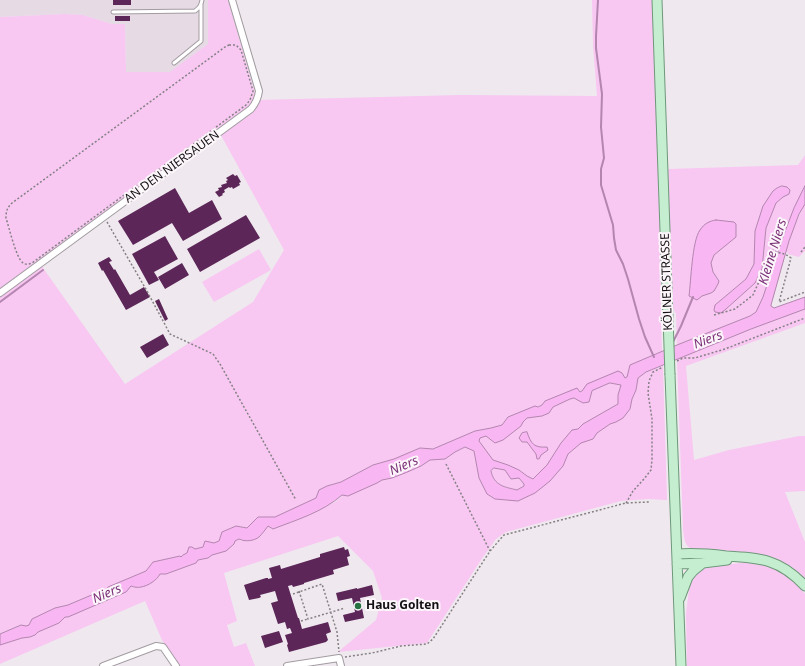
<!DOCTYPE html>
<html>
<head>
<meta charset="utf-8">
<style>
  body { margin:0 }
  canvas { display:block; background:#efe8ee }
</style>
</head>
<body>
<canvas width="805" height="666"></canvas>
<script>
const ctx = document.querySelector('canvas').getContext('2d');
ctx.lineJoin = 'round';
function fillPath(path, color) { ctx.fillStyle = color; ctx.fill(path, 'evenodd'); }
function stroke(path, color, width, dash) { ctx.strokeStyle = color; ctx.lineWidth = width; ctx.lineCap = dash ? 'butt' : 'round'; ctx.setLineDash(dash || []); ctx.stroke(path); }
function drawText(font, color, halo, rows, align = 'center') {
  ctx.font = font + ' "Noto Sans",sans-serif'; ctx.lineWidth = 4; ctx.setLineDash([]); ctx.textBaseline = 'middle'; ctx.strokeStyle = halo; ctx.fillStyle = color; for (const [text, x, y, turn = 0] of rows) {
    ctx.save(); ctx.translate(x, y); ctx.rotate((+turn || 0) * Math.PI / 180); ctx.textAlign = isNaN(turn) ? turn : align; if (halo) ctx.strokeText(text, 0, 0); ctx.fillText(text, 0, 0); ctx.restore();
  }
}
fillPath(new Path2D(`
  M0 0H208V44L171 72H126L125 24H112L83 15 65 14 0 17Z`), '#e6dae5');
fillPath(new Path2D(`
  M208 0H228L257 100 461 95 597 96 593 46 592 0H653L660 183 661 320 662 351 642 360 627 377 624 378 622 373 582 391 559 396 545 401 542 405 508 417 502 425 491 428 475 431 433 449 420 448 394 459 373 465 341 482 327 486 317 498 275 517H258L247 528 236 526 222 532 219 541 214 543 211 542 201 548 195 549 187 553 181 557 180 556 153 562 146 571 108 587 105 591H101L68 605 55 608 32 619 29 625 26 626 20 625 0 634V17L65 14 83 15 112 24H125L126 72H170L208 44ZM217 128 284 250 253 302 125 384 41 265Z
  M805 155V186L794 208 784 234 763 297 756 312 750 316 677 345 676 314 672 306 667 169 798 165ZM782 186 783 197 776 203 766 228 762 269 755 283 726 309 715 305 746 279 754 264 755 231 773 191 777 188ZM716 220 736 237 714 255 711 263 713 272 719 280 711 293 702 296 697 299 693 297Z
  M805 204V251L799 257 787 254 788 252H786C790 235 797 219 805 204Z
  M259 249 271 270 214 302 202 282Z
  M805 309V323L686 366 694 460 729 450 799 436H805V491L785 492 805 542V579C780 552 752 552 717 552 709 552 698 553 690 548 684 545 684 535 683 529L677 359 751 329Z
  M663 366 667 500 648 499 621 501 506 532 496 539 483 557 427 643 338 652 376 620 382 598 373 571 338 536 224 573 237 621 227 625 234 647 246 643 255 666H177L162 640 145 601 0 664V645L22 638 30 637 35 635 38 632 59 623 65 617 131 586 140 588 159 573 167 574 196 563 198 560H201L212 555 215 554 234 544 235 541 239 539 241 541 268 526 273 529 307 516 335 502 343 495 377 483 382 480 392 478 405 473 421 466 430 460 445 459 455 452 466 447 474 451 479 478 518 501 563 466 568 454 581 443 593 439 597 433 610 424 616 422 630 409 632 399 636 390 638 378 646 372Z
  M610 383 621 385 618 395V404L583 424 578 429 561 443 547 465 533 479 527 476 519 470 508 465 493 461 479 441 480 438 486 436 495 443 521 426 523 422 527 418 542 416 553 407 570 399 574 398 583 403 592 391Z
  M494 468 505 470 511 478H519L524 484V486L517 490C505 487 494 486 491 471Z
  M741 563H750L764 565 779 571 789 578 797 584 805 594V666H687L686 614 689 589 691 581 696 574 700 570 706 567Z`), '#f8c8f3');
const water = new Path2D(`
  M782 186 787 187 790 190 789 194 783 197 776 203 766 228 762 269 755 283 726 309 721 313 715 312 714 310 715 305 746 279 754 264 755 231 763 206 773 191 777 188Z
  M805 186V204L799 214 789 241 771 305V306L774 308 805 297V309L751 329 646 372 638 378 636 390 632 399 630 409 623 418 616 422 610 424 597 433 593 439 581 443 568 454 563 466 550 481 535 493 518 501 495 499 487 494 479 478 474 451 465 447 455 452 445 459 430 460 421 466 405 473 392 478 382 480 377 483 348 496 342 495C323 512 296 520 273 529L268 526C265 530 262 534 259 537 254 541 245 542 239 539L235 541 234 544 226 551 212 555 208 558 198 560 196 563 166 574H160C157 580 148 586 141 587 138 588 134 587 131 586L126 592 68 617H65L59 623 38 632 35 635 30 637 22 638 0 645V634L21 625 26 626 29 625 32 619 55 608 68 605 101 591H105L108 587 146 571 153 562 180 556 181 557 183 555 187 553 189 547H192L195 549 203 547 205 541 214 543 219 541 222 532 236 526 247 528 258 517H275L316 498 319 490 327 486 341 482 373 465 394 459 420 448 433 449 475 431 491 428 502 425 508 417 535 406 538 407 542 405 545 401 577 388 580 392 582 391 587 384 618 371 622 373 625 378 627 377 630 365 677 345 750 316 756 312 763 297 784 234 794 208ZM610 383 621 385 618 395V404L583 424 578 429 572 430 561 443 547 465 533 479 527 476 519 470 508 465 493 460 479 441 480 438 486 436 495 443 503 440 521 426 523 422 527 418 542 416 549 413 553 407 570 399 574 398 583 403 589 402 592 391ZM494 468 505 470 511 479 519 478 524 484V486L517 490C505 487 494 486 491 471Z
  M716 220 734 222 736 224V237L714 255 711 263 713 272 719 281 718 284 714 291 711 293 702 296 697 300 689 296C691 281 692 241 700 230 704 224 709 221 716 220Z
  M527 432C531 444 534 448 547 447L548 450 541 455 539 459H537L536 454 527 442H522L519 438 522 433Z`);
fillPath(water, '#f8b7f2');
stroke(water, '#b385af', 1);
stroke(new Path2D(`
  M598 0 596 36V48L602 94 601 127 604 158 601 169V185L613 225 614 238 616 250 623 264 628 279 639 319 645 337 654 357
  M0 302 43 270
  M672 344 681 326 693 297`), '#b385af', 2);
fillPath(new Path2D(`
  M113 0H131V5H113Z
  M115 16H130V21H115Z
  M233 174 235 176 237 175 241 182 239 183 240 185 233 189 232 187 230 188 229 187 224 190 225 192 222 194 223 195 219 197 215 192 219 190 218 188 222 187 221 185 227 183 226 181 228 180 226 178Z
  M175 188 189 213 212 200 222 219 183 241 172 223 133 245 118 221Z
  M246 215 260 238 200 272 187 249Z
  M165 236 178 259 154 272 159 280 149 285 132 254Z
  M109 257 112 261 109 262 114 270 115 269 130 295 144 287 150 297 126 310 103 270 102 271 98 263Z
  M182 263 189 275 165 289 158 277Z
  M159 299 168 319 165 321 155 301Z
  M163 334 169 345 147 358 140 347Z
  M344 547 345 550 348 549 350 556 347 557 349 565 333 570 334 574 304 583V584L293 587 292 585 288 586 298 618H299L302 629 328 622 331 632 326 634 328 640 326 642 289 652 287 645 288 644 285 635 292 633 290 628 287 629 285 622 278 624 271 603 278 601 275 591 260 595 261 597 259 598 249 600 244 585 266 578H268V579L272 578 269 568 280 565 281 569 320 557V554Z
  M372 585 374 595 360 598 364 618 345 622 343 615 355 612 352 598 338 601 336 593 357 588V589Z
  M279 631 283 642 265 648 261 636Z`), '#5c2659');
const lane = new Path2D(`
  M113 12 195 11C199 8 201 6 202 0
  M174 63 201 41V5`);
const street = new Path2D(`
  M0 293 251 109C256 103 258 99 259 91L232 0
  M103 666 156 646 163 647 176 666
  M287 666 339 658 341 666`);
const primary = new Path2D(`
  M657 0 668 317
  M670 375 681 666
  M677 554C693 553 710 554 726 556 761 558 780 559 805 586
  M677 564 703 563 727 560
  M680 598 688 577 693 571 703 563`);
stroke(lane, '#a29ca1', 5);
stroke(street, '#a29ca1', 8);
stroke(primary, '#6e9879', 11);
stroke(new Path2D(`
  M229 45H236L241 50 253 91 250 100 246 105 32 263C29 264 26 265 23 263 16 258 9 227 6 218 6 211 7 208 12 203L225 47Z
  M107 222 147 291 170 334 213 354 220 364 296 500
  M801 252 805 247
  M714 315 735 309 753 295 773 250C779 254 784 252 791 258L779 302 805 292
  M677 361 683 358H695L725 349 805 318
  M446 464 490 551
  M626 503 633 491 644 479 651 470 652 459V419L648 393 649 381 653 372 663 367
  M299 591 308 619 345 608
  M293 594 322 584 337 632 339 652
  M301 621 308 619
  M345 657 372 653 401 646 427 644 433 639 490 551 504 535 626 503 649 502`), '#858084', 1.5, [2, 2]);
stroke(lane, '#fff', 3);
stroke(street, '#fff', 6);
stroke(primary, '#c5eed0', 9);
const primaryBridge = new Path2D(`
  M668 317 670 375`);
stroke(primaryBridge, '#6e9879', 11, []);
stroke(primaryBridge, '#c5eed0', 9);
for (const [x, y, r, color] of [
  [358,606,4,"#257140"]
]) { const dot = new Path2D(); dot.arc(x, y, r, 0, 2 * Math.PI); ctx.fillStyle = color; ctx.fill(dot); stroke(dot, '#fcf6fb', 1.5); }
drawText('12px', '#121012', '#fcf6fb', [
  ["AN DEN NIERSAUEN",172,167,-36],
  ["KÖLNER STRASSE",667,282,-92]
]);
drawText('bold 12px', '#121012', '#fcf6fb', [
  ["Haus Golten",366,606]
], 'left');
drawText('italic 13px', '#7c3278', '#fcf6fb', [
  ["Kleine Niers",773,252,-73],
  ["Niers",708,340,-21],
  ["Niers",404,466,-23],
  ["Niers",107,594,-23]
]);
</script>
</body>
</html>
